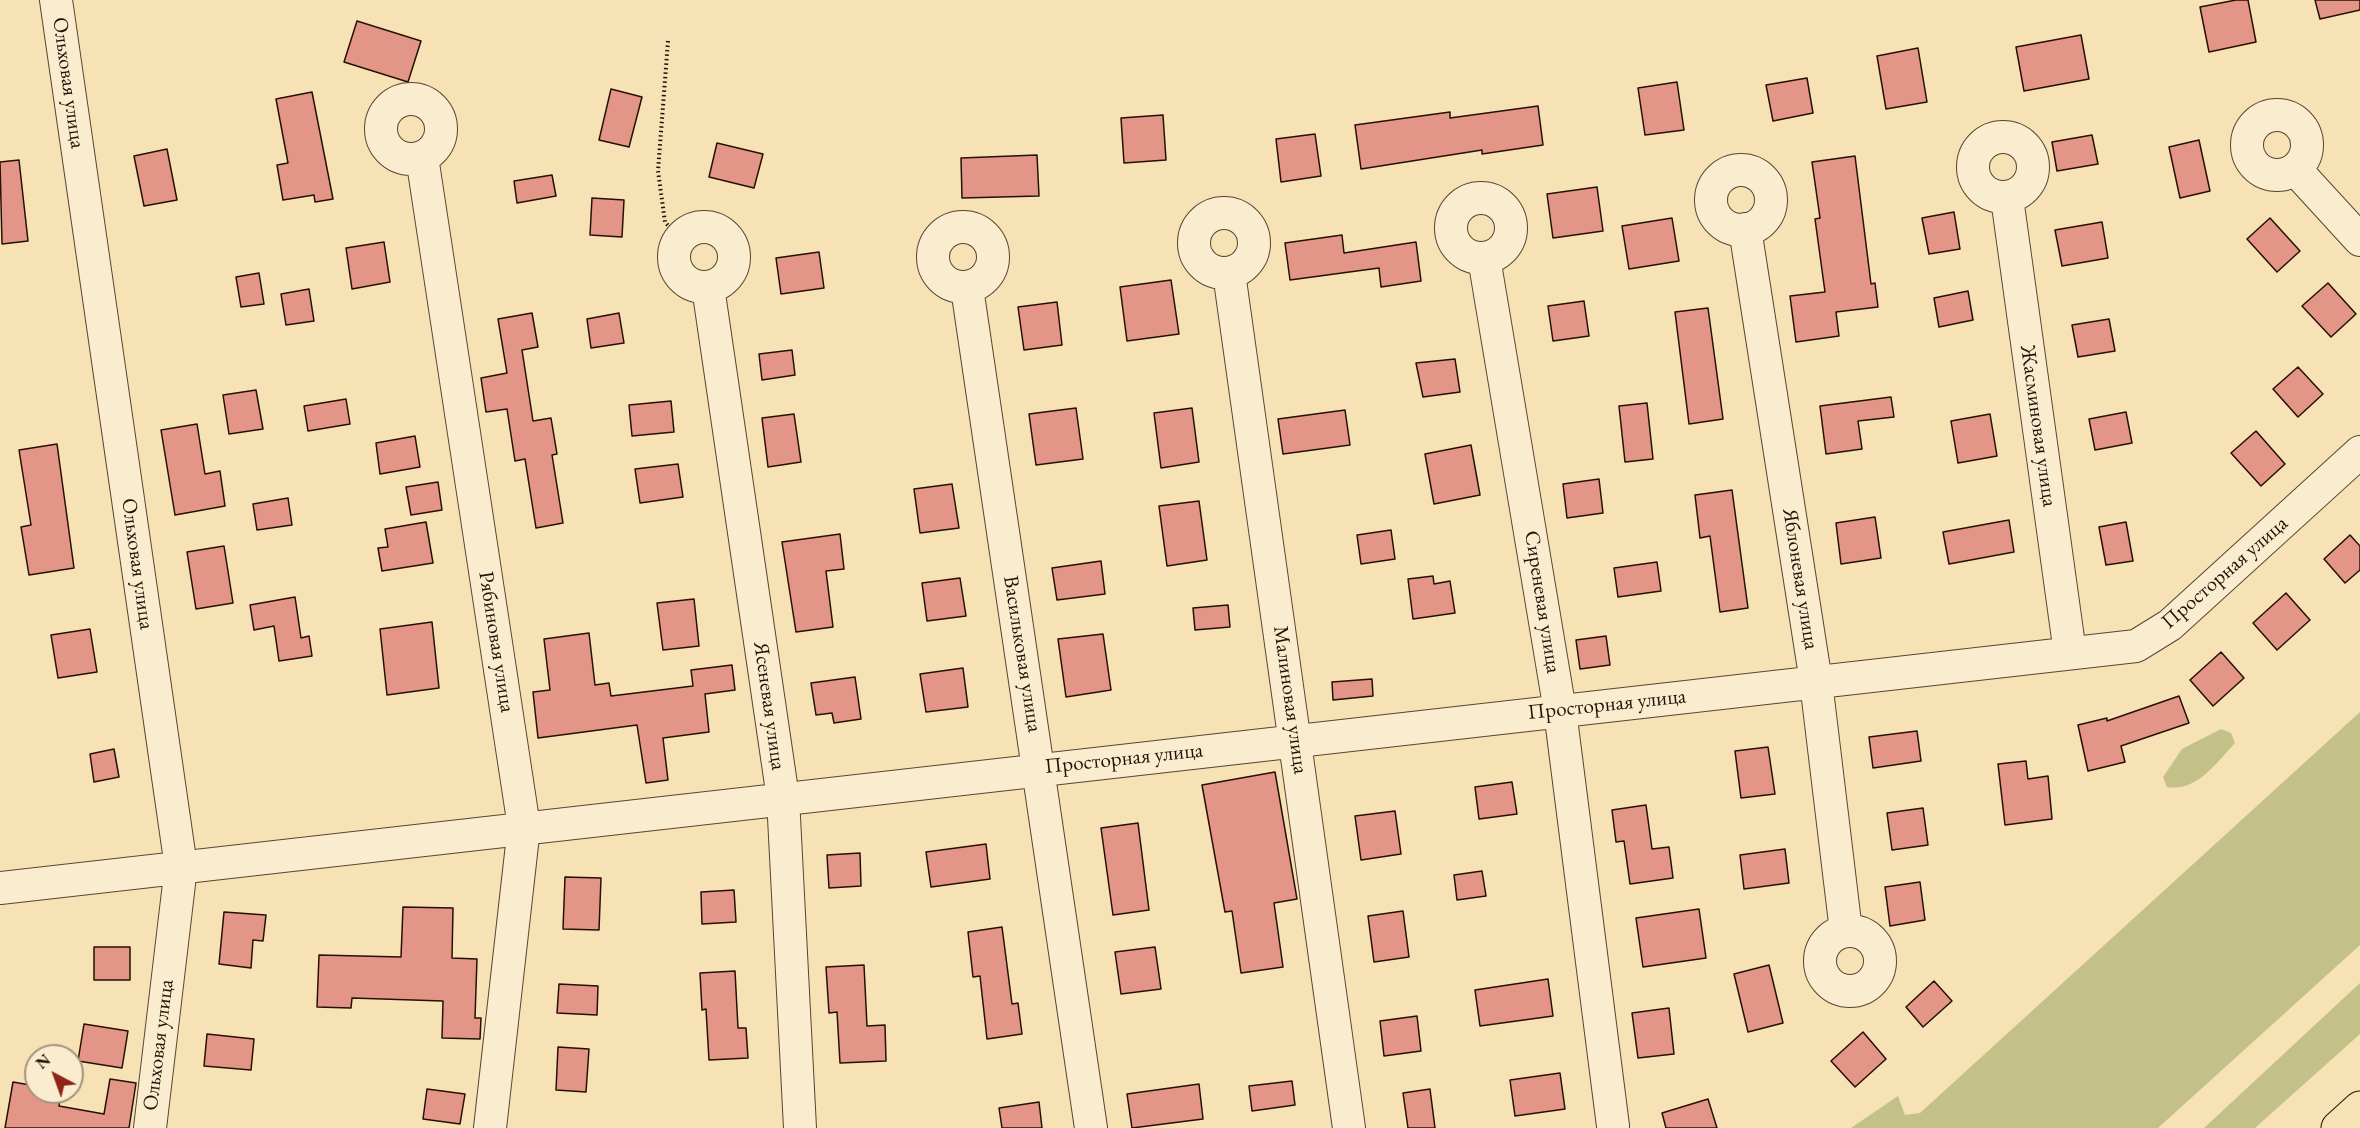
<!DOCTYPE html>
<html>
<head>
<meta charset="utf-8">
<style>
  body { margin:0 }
  #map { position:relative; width:2360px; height:1128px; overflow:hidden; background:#f6e2b5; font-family:"EB Garamond",serif }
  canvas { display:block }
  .north { position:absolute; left:24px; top:1044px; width:60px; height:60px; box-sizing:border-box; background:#f9eccf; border:2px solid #a5947e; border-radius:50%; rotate:319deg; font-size:16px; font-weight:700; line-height:24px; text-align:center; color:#261005 }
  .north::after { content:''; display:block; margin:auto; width:21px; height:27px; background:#8f2418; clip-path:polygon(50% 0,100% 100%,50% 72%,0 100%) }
</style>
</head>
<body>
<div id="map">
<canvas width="2360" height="1128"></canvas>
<div class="north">N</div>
</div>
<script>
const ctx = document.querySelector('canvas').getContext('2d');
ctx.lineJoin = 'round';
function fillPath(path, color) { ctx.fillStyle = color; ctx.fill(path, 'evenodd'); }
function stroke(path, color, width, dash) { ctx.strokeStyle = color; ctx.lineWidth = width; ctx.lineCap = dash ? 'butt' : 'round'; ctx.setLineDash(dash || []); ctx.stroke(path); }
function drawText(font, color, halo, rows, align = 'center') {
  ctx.font = font + ' "EB Garamond",serif'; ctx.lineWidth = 4.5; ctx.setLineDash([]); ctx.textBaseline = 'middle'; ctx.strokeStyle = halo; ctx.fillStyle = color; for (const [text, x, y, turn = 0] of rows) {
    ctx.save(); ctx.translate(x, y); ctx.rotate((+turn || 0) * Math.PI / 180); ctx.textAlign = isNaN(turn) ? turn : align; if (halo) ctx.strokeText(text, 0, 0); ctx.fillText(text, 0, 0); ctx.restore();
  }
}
fillPath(new Path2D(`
  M2360 712V945L2158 1128H1851L1898 1096 1905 1115 1920 1113Z
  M2221 729 2231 733 2235 743C2216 763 2197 792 2167 787L2163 777 2182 749Z
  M2360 983V1034L2255 1128H2204Z`), '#c3c188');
const building = new Path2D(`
  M2236 0H2248L2256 42 2209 52 2200 7Z
  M2315 0H2360V10L2320 19Z
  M357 21 421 41 408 82 344 62Z
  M2081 35 2089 79 2024 91 2016 47Z
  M1918 48 1927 102 1886 109 1877 56Z
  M1807 78 1813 113 1773 121 1766 85Z
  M1677 82 1684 130 1645 135 1638 88Z
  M611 89 642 97 629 147 599 140Z
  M312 92 333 199 315 202 314 195 283 200 277 165 288 163 276 99Z
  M1538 106 1543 145 1482 154V150L1361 169 1355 125 1450 112V118Z
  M1163 115 1166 160 1124 163 1121 118Z
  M1315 134 1321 176 1281 182 1276 139Z
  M2092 135 2098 164 2057 171 2052 142Z
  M2199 140 2210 191 2180 198 2169 147Z
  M717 143 763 154 754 188 709 177Z
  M167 149 177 200 144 206 134 156Z
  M1037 155 1039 196 962 198 961 158Z
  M1855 156 1871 284 1875 283 1878 307 1836 312 1839 336 1796 342 1790 296 1825 292 1815 219 1820 218 1812 162Z
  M19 160 28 241 2 244 0 162Z
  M552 175 556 196 517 203 514 181Z
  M1597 187 1603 231 1553 238 1547 194Z
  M592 198 624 200 622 237 590 235Z
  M1954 212 1960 249 1929 254 1922 218Z
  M1672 218 1679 261 1629 269 1622 226Z
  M2270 218 2300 251 2277 272 2247 239Z
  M2102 222 2108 258 2062 266 2055 230Z
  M1342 235 1344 253 1416 242 1421 281 1381 287 1379 268 1290 280 1285 243Z
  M384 242 390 282 352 289 346 248Z
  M819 252 824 288 781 294 776 258Z
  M259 273 264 304 241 307 236 277Z
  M1171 280 1179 334 1127 341 1120 287Z
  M2328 283 2356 314 2331 337 2302 306Z
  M309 289 314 321 286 325 281 294Z
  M1968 291 1973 320 1939 327 1934 298Z
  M1584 301 1589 336 1553 341 1548 306Z
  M1057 302 1062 345 1024 350 1018 307Z
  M1708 308 1723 419 1689 424 1675 312Z
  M532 313 538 347 522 350 533 421 551 418 557 454 552 455 563 523 536 528 525 459 515 461 507 409 486 412 481 378 507 373 498 319Z
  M619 313 624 343 591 348 587 319Z
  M2109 319 2115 351 2078 357 2072 325Z
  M792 350 795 375 762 380 759 354Z
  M1455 359 1460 392 1423 397 1416 363Z
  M2298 367 2323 394 2298 417 2273 389Z
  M256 390 263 429 229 434 223 395Z
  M1891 397 1894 417 1858 421 1862 449 1826 454 1820 406Z
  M346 399 350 424 308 431 304 406Z
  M671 401 674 432 632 436 629 405Z
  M1647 403 1653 459 1625 462 1619 406Z
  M1076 408 1083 459 1036 465 1029 414Z
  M1192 408 1199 462 1161 468 1154 413Z
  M1345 410 1350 445 1283 454 1278 419Z
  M2126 412 2132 443 2095 450 2089 419Z
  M794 414 801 462 768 467 762 418Z
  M1990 414 1997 456 1958 463 1951 421Z
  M197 424 205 474 220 471 225 506 175 515 161 430Z
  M2256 431 2285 464 2261 486 2231 453Z
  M415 436 420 467 380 474 376 443Z
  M57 444 74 568 29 575 21 527 31 525 19 450Z
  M1471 445 1480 495 1434 504 1425 454Z
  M678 464 683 497 640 503 635 469Z
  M1599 479 1603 513 1567 518 1563 484Z
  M438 482 442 510 411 515 406 487Z
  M952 484 959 528 920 533 914 489Z
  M1732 490 1748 608 1720 612 1710 536 1700 538 1695 495Z
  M288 498 292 525 257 530 253 504Z
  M1199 501 1207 560 1167 566 1159 506Z
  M1875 517 1881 558 1841 564 1836 523Z
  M2009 520 2014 552 1949 564 1943 532Z
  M426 522 433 563 382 571 378 548 388 547 385 529Z
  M2126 522 2133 561 2106 565 2099 527Z
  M1391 530 1395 559 1361 564 1357 535Z
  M840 534 844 569 826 571 833 627 796 632 782 542Z
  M2350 535 2360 546V570L2345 583 2324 559Z
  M224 546 233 603 196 609 187 552Z
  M1101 561 1105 594 1057 600 1052 568Z
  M1657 562 1661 591 1618 597 1614 568Z
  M1433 576 1434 584 1450 581 1455 613 1413 619 1408 579Z
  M960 578 966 616 927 621 922 583Z
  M2286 593 2310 620 2277 650 2253 623Z
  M295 597 301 638 309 636 312 656 279 661 274 626 254 630 250 605Z
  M694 599 699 646 663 650 657 603Z
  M1228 605 1230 627 1195 630 1193 608Z
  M432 622 439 688 387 695 380 629Z
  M90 629 97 672 58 678 51 635Z
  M589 633 595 685 609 683 611 696 693 686 691 670 732 665 735 690 705 694 709 732 663 738 668 780 646 783 637 725 538 738 533 692 550 690 544 639Z
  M1103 634 1111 690 1066 697 1058 639Z
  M1606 636 1610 665 1580 669 1576 640Z
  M2221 652 2244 678 2213 706 2190 680Z
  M963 668 968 707 926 712 920 674Z
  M855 677 861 719 834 723 832 713 816 715 811 683Z
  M1372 679 1373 696 1333 700 1332 682Z
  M2179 696 2189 723 2121 746 2125 762 2088 771 2078 725 2107 718V721Z
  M1917 731 1921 761 1873 768 1869 737Z
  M1768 747 1775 794 1741 798 1735 751Z
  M114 749 119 777 94 782 90 754Z
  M2026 761 2028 779 2048 776 2052 819 2005 825 1998 764Z
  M1275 772 1297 899 1274 903 1283 967 1241 973 1232 911 1225 912 1202 785Z
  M1512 782 1517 814 1479 819 1475 787Z
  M1646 805 1652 849 1669 847 1673 878 1630 884 1624 841 1616 842 1612 810Z
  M1923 808 1928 845 1892 850 1887 813Z
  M1395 811 1401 854 1361 860 1355 816Z
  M1138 823 1149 910 1113 915 1101 828Z
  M986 844 990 879 931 887 926 852Z
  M1785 849 1789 883 1744 889 1740 855Z
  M860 853 861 886 829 888 827 855Z
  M1482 871 1486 896 1457 900 1454 875Z
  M565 877 601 878 599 930 563 929Z
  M1920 882 1925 920 1890 926 1885 887Z
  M734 890 736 922 702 924 701 892Z
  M403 907 453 908 452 958 477 959 475 1018H481L480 1039 442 1038 443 1001 352 998 351 1008 317 1007 319 955 401 957Z
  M1699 909 1706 958 1643 967 1636 918Z
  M1403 911 1409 957 1374 962 1368 916Z
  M224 912 266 915 263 941 253 940 251 968 219 964Z
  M1002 927 1012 1004 1018 1003 1022 1034 987 1039 980 976 973 977 968 932Z
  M94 947H130V980H94Z
  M1155 947 1161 989 1121 994 1115 952Z
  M864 965 867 1026 885 1025 886 1061 840 1063 837 1012 829 1013 826 967Z
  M1769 965 1783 1023 1748 1032 1734 974Z
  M735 971 738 1028H746L748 1058 709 1060 706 1009 702 1010 700 973Z
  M1548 979 1553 1016 1480 1026 1475 990Z
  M1934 981 1952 1001 1923 1027 1906 1007Z
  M559 984 598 986 597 1015 557 1013Z
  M1669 1008 1674 1054 1638 1058 1632 1013Z
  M1417 1016 1421 1051 1384 1056 1380 1021Z
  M84 1024 128 1031 122 1068 78 1061Z
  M1863 1032 1886 1059 1855 1087 1831 1061Z
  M207 1034 254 1039 251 1070 204 1066Z
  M558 1047 589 1049 586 1092 556 1090Z
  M1560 1073 1565 1109 1515 1116 1510 1080Z
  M110 1079 136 1083 129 1128H5L13 1082 36 1086V1092H61L59 1106 104 1114Z
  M1292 1081 1295 1105 1252 1111 1249 1086Z
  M1199 1084 1203 1119 1132 1128 1127 1094Z
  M427 1089 465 1094 460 1124 423 1119Z
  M1430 1089 1435 1128H1408L1403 1093Z
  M1708 1099 1717 1128H1666L1662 1113Z
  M1039 1102 1042 1128H1002L999 1108Z`);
fillPath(building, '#e39687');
stroke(building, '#261005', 1.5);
const minor = new Path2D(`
  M56 0 181 867 150 1128
  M381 129a30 30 0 1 1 60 0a30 30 0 1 1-60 0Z
  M2247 145a30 30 0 1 1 60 0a30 30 0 1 1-60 0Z
  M1973 167a30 30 0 1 1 60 0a30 30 0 1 1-60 0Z
  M422 157 524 827 490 1128
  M2295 169 2360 240
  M1711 200a30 30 0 1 1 60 0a30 30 0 1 1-60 0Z
  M2007 198 2070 653
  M1451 228a30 30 0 1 1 60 0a30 30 0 1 1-60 0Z
  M1194 243a30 30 0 1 1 60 0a30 30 0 1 1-60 0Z
  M674 257a30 30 0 1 1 60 0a30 30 0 1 1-60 0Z
  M933 257a30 30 0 1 1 60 0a30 30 0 1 1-60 0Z
  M1745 229 1816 682 1846 931
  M1484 258 1560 711 1613 1126
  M1229 273 1349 1128
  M708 287 783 798 800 1128
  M967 288 1091 1128
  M0 888 2136 646 2170 625 2360 452
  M1820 961a30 30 0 1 1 60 0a30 30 0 1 1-60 0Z`);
const major = new Path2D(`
  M2338 1128 2360 1108`);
stroke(minor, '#5a4431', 34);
stroke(major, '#261005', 35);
stroke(new Path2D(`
  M668 41 658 171 665 222 680 239`), '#261005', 4, [1.5, 3]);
stroke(minor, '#f9eccf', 32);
stroke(major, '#f6e2b5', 33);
drawText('21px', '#261005', '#f9eccf', [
  ["Ольховая улица",68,83,82],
  ["Жасминовая улица",2038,426,82],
  ["Ольховая улица",137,564,82],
  ["Просторная улица",2225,573,-41],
  ["Яблоневая улица",1800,579,81],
  ["Сиреневая улица",1542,602,81],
  ["Рябиновая улица",496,642,81],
  ["Васильковая улица",1022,654,81],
  ["Малиновая улица",1290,700,82],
  ["Просторная улица",1607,705,-6],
  ["Ясеневая улица",769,706,82],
  ["Просторная улица",1124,759,-6],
  ["Ольховая улица",159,1045,-83]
]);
</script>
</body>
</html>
